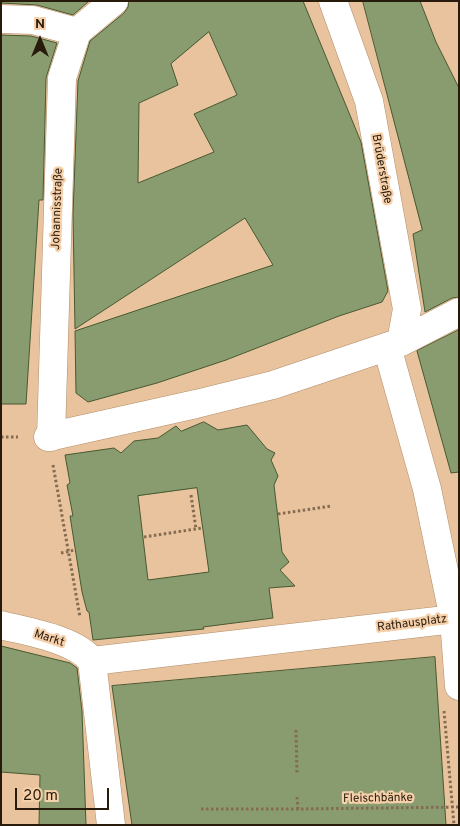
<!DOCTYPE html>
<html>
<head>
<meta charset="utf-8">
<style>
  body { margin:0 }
  #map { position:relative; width:460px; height:826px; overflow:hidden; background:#e8c39d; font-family:Overpass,sans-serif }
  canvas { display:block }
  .frame { position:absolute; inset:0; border:2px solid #291b0c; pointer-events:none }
  .north { position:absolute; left:15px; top:15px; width:50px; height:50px; -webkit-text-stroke:4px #f6d0aa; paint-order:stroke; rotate:0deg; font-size:14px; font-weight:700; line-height:20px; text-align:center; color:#291b0c }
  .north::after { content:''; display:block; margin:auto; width:18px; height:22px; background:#291b0c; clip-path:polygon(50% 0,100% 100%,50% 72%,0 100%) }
  .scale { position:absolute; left:15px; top:788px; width:94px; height:22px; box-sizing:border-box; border:2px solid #291b0c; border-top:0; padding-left:6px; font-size:15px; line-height:18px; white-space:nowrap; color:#291b0c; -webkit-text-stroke:4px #f6d0aa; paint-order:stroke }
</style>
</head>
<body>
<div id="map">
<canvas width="460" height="826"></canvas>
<div class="frame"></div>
<div class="north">N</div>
<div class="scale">20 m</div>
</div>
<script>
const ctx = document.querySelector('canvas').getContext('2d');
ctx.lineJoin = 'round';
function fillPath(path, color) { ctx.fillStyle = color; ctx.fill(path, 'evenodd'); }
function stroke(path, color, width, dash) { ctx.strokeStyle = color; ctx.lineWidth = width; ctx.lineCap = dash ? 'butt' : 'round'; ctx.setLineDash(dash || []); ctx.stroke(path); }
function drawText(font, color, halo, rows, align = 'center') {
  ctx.font = font + ' Overpass,sans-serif'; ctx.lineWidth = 4.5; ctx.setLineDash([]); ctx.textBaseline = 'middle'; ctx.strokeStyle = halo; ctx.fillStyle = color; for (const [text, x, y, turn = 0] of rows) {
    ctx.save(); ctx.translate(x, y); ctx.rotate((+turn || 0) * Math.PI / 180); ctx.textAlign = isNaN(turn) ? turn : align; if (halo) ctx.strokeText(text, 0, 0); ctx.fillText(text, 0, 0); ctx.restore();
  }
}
const building = new Path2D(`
  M1 1H89L73 15 37 5 1 3Z
  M129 1H303L361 142 388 291 382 302 339 316 226 360 157 383 88 402 76 393 75 331 273 265 245 218 75 329 73 214 78 81 90 41 124 13 128 7ZM209 32 237 95 194 114 214 152 138 183 139 103 178 85 171 64Z
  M363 1H420L436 42 459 88V297L452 298 425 312 413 234 422 230Z
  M1 35 31 36 57 43 46 78 43 200H39L26 404H1Z
  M459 330V472L451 473 417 351Z
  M204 422 218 430 247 425 267 449 275 453 271 460 278 476 274 485 282 552 289 562 280 570 295 586 269 588 273 618 203 627 204 629 93 640 89 612 87 611 82 592 70 516H73L67 485 70 483 65 455 114 448 121 453 134 441 158 438 176 426 181 431ZM197 488 209 572 148 580 138 496Z
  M1 646 70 663 77 668 82 711 86 825H39L40 775 1 772Z
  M435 657 446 825H132L112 686Z`);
fillPath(building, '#889c70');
stroke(building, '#485930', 1);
const street = new Path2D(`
  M333 1 369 101 407 309 401 342
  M1 19 33 20 77 32
  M387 347 427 489 454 619 459 686
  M48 437 196 404 273 385 401 342 459 312
  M51 437 62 78 77 32 114 1
  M1 625C28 632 75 639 92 661
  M92 661 454 619
  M92 661 111 825`);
stroke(street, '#b18e6a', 29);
stroke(new Path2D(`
  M1 437H18
  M53 465 80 617
  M191 495 196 529
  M278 514 331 506
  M144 537 202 528
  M61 553 75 550
  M444 711 454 825
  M296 730 297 774
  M297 797 298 809
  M201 809H298L459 807`), '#846b51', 3, [2.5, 2.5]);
stroke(street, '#fff', 28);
drawText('12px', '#291b0c', '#f6d0aa', [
  ["Brüderstraße",381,169,80],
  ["Johannisstraße",58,209,-88],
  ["Rathausplatz",412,624,-7],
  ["Markt",49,639,18],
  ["Fleischbänke",378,799,-1]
]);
</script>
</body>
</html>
